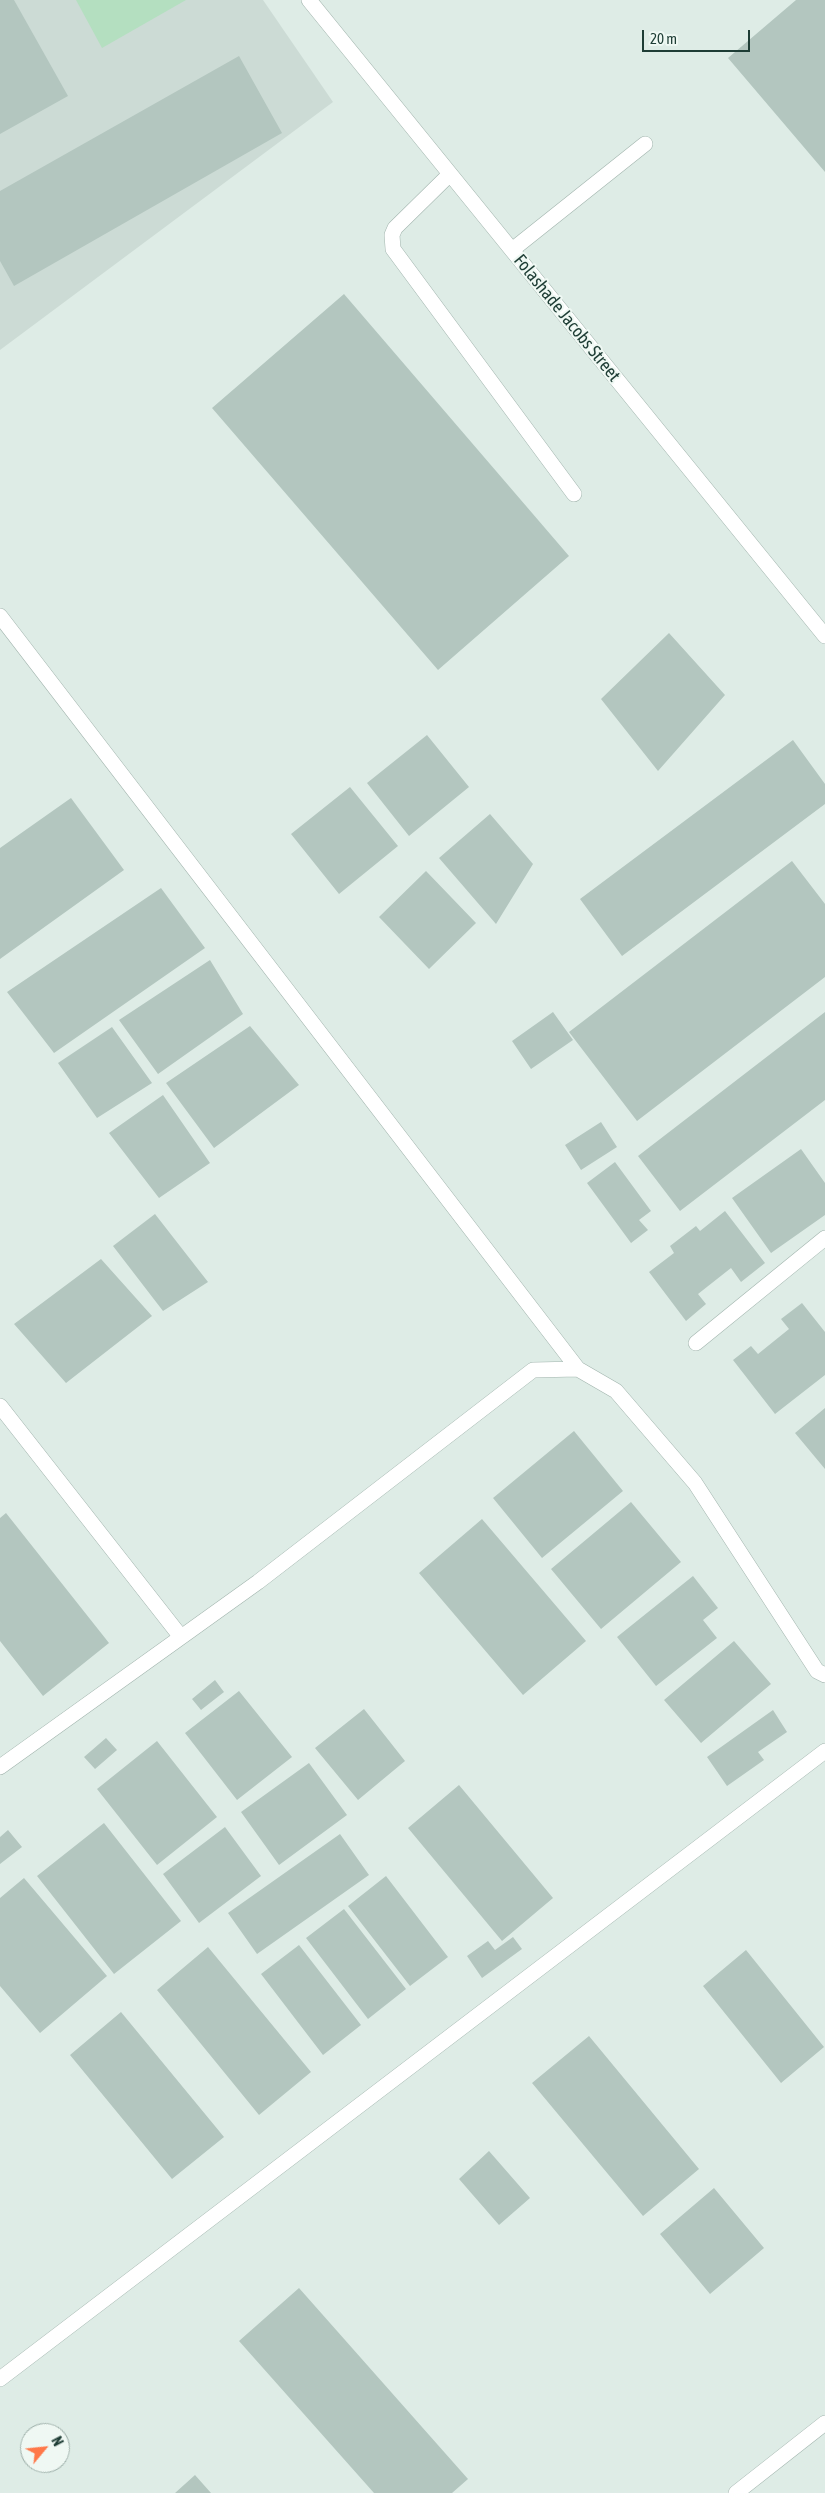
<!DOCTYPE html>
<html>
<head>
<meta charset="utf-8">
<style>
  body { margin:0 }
  #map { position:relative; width:825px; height:2493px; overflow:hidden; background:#deece6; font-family:"Asap Condensed",sans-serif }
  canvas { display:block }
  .north { position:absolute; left:20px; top:2423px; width:50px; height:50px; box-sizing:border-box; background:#eff8f3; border:1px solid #9bada7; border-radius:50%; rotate:62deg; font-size:14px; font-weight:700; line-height:20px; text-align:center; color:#1e3d35 }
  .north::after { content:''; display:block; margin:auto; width:18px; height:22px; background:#ff7849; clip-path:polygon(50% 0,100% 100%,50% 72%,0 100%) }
  .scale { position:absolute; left:642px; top:30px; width:108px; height:22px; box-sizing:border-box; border:2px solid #1e3d35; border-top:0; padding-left:6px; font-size:15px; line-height:18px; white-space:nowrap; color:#1e3d35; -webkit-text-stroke:4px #eff8f3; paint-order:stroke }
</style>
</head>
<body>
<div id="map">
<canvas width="825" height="2493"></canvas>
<div class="north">N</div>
<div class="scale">20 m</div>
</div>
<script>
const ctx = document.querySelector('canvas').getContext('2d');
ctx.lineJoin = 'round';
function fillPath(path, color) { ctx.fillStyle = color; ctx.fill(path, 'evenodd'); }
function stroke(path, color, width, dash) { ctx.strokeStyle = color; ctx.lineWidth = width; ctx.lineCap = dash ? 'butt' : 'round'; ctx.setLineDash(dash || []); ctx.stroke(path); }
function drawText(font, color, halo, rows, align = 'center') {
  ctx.font = font + ' "Asap Condensed",sans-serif'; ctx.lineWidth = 4; ctx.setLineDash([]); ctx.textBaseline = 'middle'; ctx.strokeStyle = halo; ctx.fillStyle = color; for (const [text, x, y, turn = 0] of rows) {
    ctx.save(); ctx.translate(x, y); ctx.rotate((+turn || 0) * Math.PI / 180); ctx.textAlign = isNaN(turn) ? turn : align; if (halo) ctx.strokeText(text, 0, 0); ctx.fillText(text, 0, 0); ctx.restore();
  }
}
fillPath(new Path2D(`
  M0 0H263L333 102 0 350Z`), '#ccdbd5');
fillPath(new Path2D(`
  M76 0H186L102 48Z`), '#b4dfc0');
fillPath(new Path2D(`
  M0 0H14L68 96 0 134Z
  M796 0H825V172L728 58Z
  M239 56 282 133 14 286 0 261V191Z
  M344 294 569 556 438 670 212 408Z
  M669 633 725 695 658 771 601 699Z
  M427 735 469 787 409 836 367 783Z
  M793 740 825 784V804L622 956 580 899Z
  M350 787 398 846 339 894 291 834Z
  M71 798 124 870 0 959V848Z
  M490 814 533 864 496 924 439 858Z
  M792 861 825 904V977L637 1121 569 1032Z
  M426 871 476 923 429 969 379 917Z
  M161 888 205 948 54 1053 7 992Z
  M210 960 243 1014 158 1074 119 1020Z
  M553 1012 573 1040 531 1069 512 1041Z
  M825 1012V1100L680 1211 638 1156Z
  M250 1026 299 1085 214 1148 166 1083Z
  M112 1027 152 1083 97 1118 58 1063Z
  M163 1095 210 1163 159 1198 109 1133Z
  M601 1122 617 1147 581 1170 565 1145Z
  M801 1149 825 1183V1215L771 1253 732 1198Z
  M615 1162 651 1211 639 1220 648 1230 631 1243 587 1183Z
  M725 1211 765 1263 741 1282 731 1268 698 1294 706 1304 686 1321 649 1272 674 1253 670 1246 696 1226 700 1231Z
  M155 1214 208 1282 163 1311 113 1246Z
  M101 1259 152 1316 66 1383 14 1324Z
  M802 1303 825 1332V1375L775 1414 733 1360 751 1346 758 1354 789 1329 781 1319Z
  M825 1408V1469L795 1433Z
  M574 1431 623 1491 542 1558 493 1498Z
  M631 1502 681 1562 601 1629 551 1569Z
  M6 1513 109 1643 43 1696 0 1641V1518Z
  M482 1519 586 1641 523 1695 419 1573Z
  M693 1576 718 1608 703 1620 717 1638 656 1686 617 1637Z
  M734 1641 771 1684 701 1743 664 1700Z
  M215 1680 224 1692 201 1710 192 1699Z
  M239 1691 292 1757 237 1800 185 1733Z
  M364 1709 405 1761 358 1800 315 1748Z
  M773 1710 787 1732 758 1752 764 1760 727 1786 707 1757Z
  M106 1738 117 1750 95 1769 84 1757Z
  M157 1741 217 1817 157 1865 97 1789Z
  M309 1763 347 1815 279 1865 241 1812Z
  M459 1785 553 1898 502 1941 408 1828Z
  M104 1823 181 1921 114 1974 37 1876Z
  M225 1827 261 1876 199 1923 163 1874Z
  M8 1830 22 1847 0 1864V1837Z
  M340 1834 369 1875 257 1954 228 1913Z
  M386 1876 448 1957 410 1986 348 1906Z
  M24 1878 107 1976 40 2033 0 1986V1898Z
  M344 1909 406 1989 368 2019 306 1938Z
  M513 1937 522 1949 482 1978 467 1956 488 1941 495 1950Z
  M299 1945 361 2025 323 2055 261 1974Z
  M208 1947 311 2072 259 2115 157 1990Z
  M746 1950 824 2047 781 2083 703 1986Z
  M121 2012 224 2137 172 2179 70 2055Z
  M589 2036 699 2169 643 2216 532 2083Z
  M489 2151 530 2198 499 2225 459 2179Z
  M714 2188 764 2248 710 2294 660 2234Z
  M299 2288 468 2479 452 2493H374L239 2341Z
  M195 2475 211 2493H175Z`), '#b3c6bf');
const minor = new Path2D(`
  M309 0 825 636
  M450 174 395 228 392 235 393 249 574 494
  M512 250 645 144
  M0 616 578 1369
  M696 1343 825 1238
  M0 1406 181 1637
  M0 1767 258 1582 533 1370 578 1369 616 1391 695 1483 817 1671 825 1675
  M0 2379 825 1751
  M736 2493 825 2423`);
stroke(minor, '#a1b4ad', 16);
stroke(minor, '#fff', 15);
drawText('18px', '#1e3d35', '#eff8f3', [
  ["Folashade Jacobs Street",567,318,51]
]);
</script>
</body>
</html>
